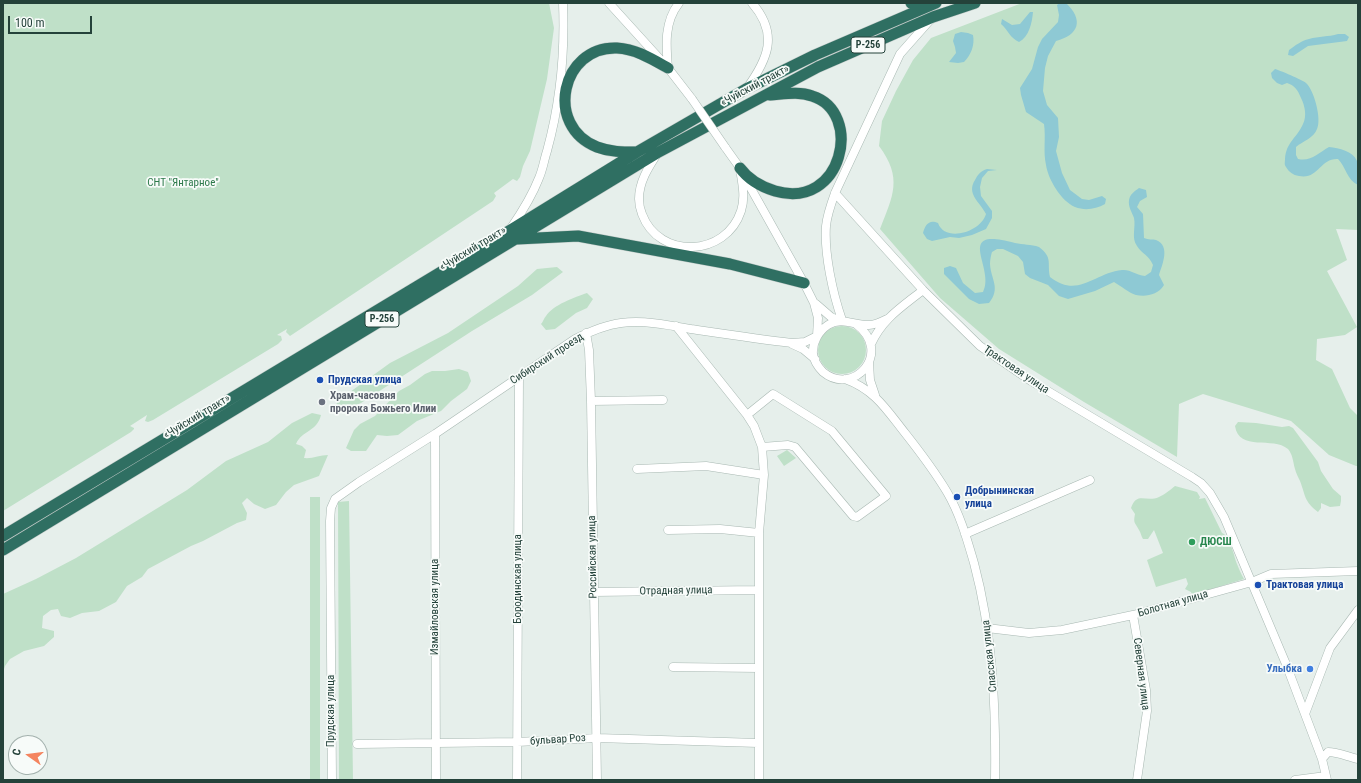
<!DOCTYPE html>
<html>
<head>
<meta charset="utf-8">
<style>
  body { margin:0 }
  #map { position:relative; width:1361px; height:783px; overflow:hidden; background:#e6efeb; font-family:"Roboto Condensed",sans-serif }
  canvas { display:block }
  .frame { position:absolute; inset:0; border:4px solid #24423a; pointer-events:none }
  .north { position:absolute; left:8px; top:735px; width:40px; height:40px; box-sizing:border-box; background:#f7fbf9; border:1px solid #a3b1ad; border-radius:50%; rotate:284deg; font-size:11px; font-weight:700; line-height:16px; text-align:center; color:#24423a }
  .north::after { content:''; display:block; margin:auto; width:14px; height:18px; background:#f4845f; clip-path:polygon(50% 0,100% 100%,50% 72%,0 100%) }
  .scale { position:absolute; left:8px; top:16px; width:84px; height:18px; box-sizing:border-box; border:2px solid #24423a; border-top:0; padding-left:5px; font-size:12px; line-height:14px; white-space:nowrap; color:#24423a; -webkit-text-stroke:3px #f7fbf9; paint-order:stroke }
</style>
</head>
<body>
<div id="map">
<canvas width="1361" height="783"></canvas>
<div class="frame"></div>
<div class="north">С</div>
<div class="scale">100 m</div>
</div>
<script>
const ctx = document.querySelector('canvas').getContext('2d');
ctx.lineJoin = 'round';
function fillPath(path, color) { ctx.fillStyle = color; ctx.fill(path, 'evenodd'); }
function stroke(path, color, width, dash) { ctx.strokeStyle = color; ctx.lineWidth = width; ctx.lineCap = dash ? 'butt' : 'round'; ctx.setLineDash(dash || []); ctx.stroke(path); }
function drawText(font, color, halo, rows, align = 'center') {
  ctx.font = font + ' "Roboto Condensed",sans-serif'; ctx.lineWidth = 3.5; ctx.setLineDash([]); ctx.textBaseline = 'middle'; ctx.strokeStyle = halo; ctx.fillStyle = color; for (const [text, x, y, turn = 0] of rows) {
    ctx.save(); ctx.translate(x, y); ctx.rotate((+turn || 0) * Math.PI / 180); ctx.textAlign = isNaN(turn) ? turn : align; if (halo) ctx.strokeText(text, 0, 0); ctx.fillText(text, 0, 0); ctx.restore();
  }
}
fillPath(new Path2D(`
  M3 3H549L554 28 547 79 530 151 523 166 520 177 517 181 513 179 494 193 496 196 493 201 290 336 286 332 287 329 277 335 281 336 282 340 278 344 153 420 148 422 145 421 147 415 130 426 134 428V429L131 432 3 511Z
  M1022 3H1358V230L1336 229 1347 260 1327 271 1357 327 1345 335 1317 339 1316 360 1332 369 1350 408 1358 416V466H1356L1329 455 1291 421 1203 394 1179 404 1177 457 1084 402 999 349 940 298 880 229C893 196 903 178 879 146L882 121 896 91 913 60 931 38Z
  M557 267 563 272 532 295 472 331 361 403 342 411 336 407 338 398 350 392 390 363 448 333 518 286 537 269Z
  M587 293 593 299 587 308 576 313 555 329 546 330 541 324C543 322 544 318 546 316 553 305 575 297 587 293Z
  M818 350a24 24 0 1 1 48 0a24 24 0 1 1-48 0Z
  M459 369 468 372 471 381 467 389 451 401 441 411 417 421 398 435 387 436 377 435 366 451H351L346 448 354 430 360 424 375 416 399 391 410 385 425 374 432 371H445Z
  M312 413 321 415C317 432 302 430 296 444L302 446 306 450 304 458C312 459 320 455 328 455L319 476 294 485 286 492 276 505 265 509 254 504 247 498 242 503 247 513 246 520 237 523 203 541 191 546 148 569 142 577 127 586 116 602 99 611 82 613 70 618 61 616 58 609 51 610 43 616 42 628 54 631V637L44 646 24 651 10 659 5 666 3 672V594L36 579 76 558 187 490 226 461 268 442 292 423Z
  M1238 422 1256 423 1282 427 1289 426 1293 428 1318 462 1321 471 1333 489 1341 496V501L1340 506 1330 507 1321 503V508L1318 512C1304 501 1306 497 1300 481 1298 477 1296 473 1295 469 1293 462 1293 455 1288 449 1273 436 1239 452 1235 426Z
  M787 450 796 458 784 466 777 456Z
  M1175 486 1197 492 1200 497 1199 499 1205 498 1222 533C1230 536 1234 556 1237 564 1239 569 1241 574 1244 579L1192 595 1191 592 1185 589 1188 584 1186 578 1156 587 1147 560 1163 553 1154 530 1148 539H1143C1141 536 1141 533 1139 530 1135 522 1133 524 1135 514L1131 508C1137 491 1146 503 1159 497 1164 495 1170 490 1175 486Z
  M310 497H320V780H310Z
  M349 501 353 780H339L338 502Z`), '#bfe0c8');
fillPath(new Path2D(`
  M1060 3H1066C1084 20 1079 35 1056 41L1048 56 1045 68 1043 91 1047 105 1058 118 1059 137 1056 151 1062 173 1070 190 1082 199 1089 200 1102 196 1106 199 1105 204C1096 209 1085 211 1075 207 1061 201 1048 179 1046 165 1043 151 1046 138 1044 124L1026 112 1021 95 1020 88 1032 69 1038 47 1042 39 1058 22 1059 15 1057 5Z
  M1030 12H1033C1032 23 1029 37 1019 42 1010 38 1008 30 1001 24L1002 19 1012 25 1020 24Z
  M961 32 968 33 973 35C975 45 971 55 964 62L958 63 949 62 956 53 955 47 953 41 955 34Z
  M1338 34H1345L1349 37 1347 41 1308 46 1293 56 1288 55 1289 50C1296 45 1301 41 1309 39 1319 36 1328 37 1338 34Z
  M1275 69C1279 70 1303 80 1306 83 1314 90 1322 119 1317 129 1314 138 1303 141 1296 147V155L1298 159C1311 162 1318 153 1329 147 1339 148 1353 151 1357 161 1360 167 1358 178 1358 185 1347 180 1346 167 1338 159 1320 158 1318 180 1299 176 1293 175 1289 172 1286 167 1284 164 1285 163 1285 159 1286 142 1297 138 1303 124 1307 116 1305 106 1301 98 1298 90 1294 85 1287 83L1282 85 1277 83 1272 78 1271 73Z
  M987 169 997 170 988 171 982 178 980 187 981 196 992 211V218L986 229 972 235 959 238 950 237 932 241 927 239 923 233C925 225 929 219 938 223 945 243 981 232 986 214 980 202 966 194 975 180 978 174 981 171 987 169Z
  M1139 188 1146 190 1147 197 1140 201 1137 207 1143 214 1144 238C1148 240 1153 239 1156 240 1171 246 1162 265 1159 275L1164 285C1158 295 1146 297 1136 295 1129 293 1121 286 1114 282L1095 291 1068 299 1059 296 1048 285 1030 278 1025 274 1023 262 1018 256 1003 249H997L992 252C991 255 990 260 990 264 991 280 1001 288 989 303L979 304 969 299 944 274V268L950 266 956 268 963 283 975 293 983 292C996 268 952 226 1015 243 1023 245 1031 244 1039 247 1053 258 1047 262 1050 277 1078 299 1094 273 1122 270 1130 269 1136 275 1145 276L1151 272 1153 265C1149 255 1142 254 1137 246 1131 238 1136 227 1134 218 1132 212 1128 207 1129 200 1130 194 1135 191 1139 188Z`), '#8ec9d4');
const minor = new Path2D(`
  M609 3 668 68 692 99
  M668 68C666 45 664 22 679 3
  M747 88C768 59 779 34 752 3
  M725 147 740 168
  M657 154C648 168 639 182 639 199 639 204 640 209 642 214 659 260 726 257 741 211 745 199 743 187 741 175
  M835 193 923 290 980 346 1031 381 1192 477 1201 483 1210 493 1224 517 1286 664 1322 759 1327 780
  M511 228C522 212 532 196 539 178 543 169 544 160 547 151 560 104 565 52 563 3
  M816 304 831 317 840 321
  M842 320C833 294 824 254 826 226 827 215 831 204 835 193L900 54 931 19
  M856 324C894 353 853 397 823 372 818 367 814 361 813 354 812 342 819 331 828 325 842 316 855 326 869 325 875 325 881 322 887 319
  M676 326 747 415 754 426 762 447 764 475 759 533V780
  M586 333 589 350 591 401 597 780
  M792 344 803 349 815 359
  M871 344C883 318 902 307 923 290
  M869 362 870 380 875 395
  M845 379C875 390 886 409 905 433 920 452 935 472 947 492 960 514 967 539 974 563 993 634 996 707 995 780
  M591 401 663 400
  M747 415 773 394 832 431 886 496 857 517 853 516 795 447 788 445 762 447
  M435 434 436 780
  M637 469 706 466 764 475
  M668 530 720 529 759 533
  M965 534 1090 480
  M593 592 758 590
  M1133 615 1146 690 1147 711 1137 780
  M987 628 1029 633 1062 630 1133 615 1252 582 1271 574 1358 571
  M673 667 759 668
  M1305 714 1330 648 1358 610
  M357 744 517 742 597 738 758 743
  M1322 759 1328 752C1338 752 1348 757 1358 759
  M332 780 330 521 331 508 335 499 359 482 435 434 575 339C589 332 605 325 621 323 644 320 669 325 691 329 725 334 758 339 792 343L805 342 817 336 818 318 814 303 804 283 744 176
  M517 780 519 377
  M1295 780 1326 776`);
const highway = new Path2D(`
  M911 3 929 5
  M636 152C623 152 610 152 597 147 544 126 561 46 617 48 636 49 652 59 668 68
  M740 168C748 179 762 187 775 191 843 211 864 112 812 96 799 91 784 94 770 95
  M517 239 578 236 730 264 804 283
  M3 536 509 231 637 152 746 89 815 55 936 3
  M3 550 657 153 818 67 933 17 975 3`);
stroke(minor, '#a8b8b2', 9);
stroke(highway, '#c2cac8', 12);
stroke(minor, '#fff', 8);
stroke(highway, '#2f6f62', 11);
const minorBridge = new Path2D(`
  M692 99 725 147`);
stroke(minorBridge, '#a8b8b2', 9, []);
stroke(minorBridge, '#fff', 8);
for (const [x, y, r, color] of [
  [320,380,4,"#1a4fb4"],
  [322,402,4,"#6b7280"],
  [957,497,4,"#1a4fb4"],
  [1192,542,4,"#2e9e5b"],
  [1258,585,4,"#1a4fb4"],
  [1310,669,4,"#3f7fe0"]
]) { const dot = new Path2D(); dot.arc(x, y, r, 0, 2 * Math.PI); ctx.fillStyle = color; ctx.fill(dot); stroke(dot, '#f7fbf9', 1.5); }
for (const [x, y, w] of [
  [868,45,34],
  [382,319,34]
]) { const box = new Path2D(); box.roundRect(x - w / 2, y - 8, w, 16, 3); ctx.fillStyle = '#f7fbf9'; ctx.fill(box); stroke(box, '#24423a', 1); }
drawText('bold 10px', '#24423a', null, [
  ["Р-256",868,45],
  ["Р-256",382,319]
]);
drawText('11px', '#24423a', '#f7fbf9', [
  ["«Чуйский тракт»",755,86,-28],
  ["«Чуйский тракт»",473,249,-31],
  ["Сибирский проезд",547,359,-33],
  ["Трактовая улица",1016,370,34],
  ["«Чуйский тракт»",197,417,-31],
  ["Российская улица",593,557,-91],
  ["Бородинская улица",518,579,-90],
  ["Отрадная улица",676,591,-1],
  ["Болотная улица",1173,604,-16],
  ["Измайловская улица",435,607,-90],
  ["Спасская улица",990,656,-96],
  ["Северная улица",1141,674,83],
  ["Прудская улица",331,711,-90],
  ["бульвар Роз",558,740,-4]
]);
drawText('11px', '#2d7a4b', '#f7fbf9', [
  ["СНТ \"Янтарное\"",183,183]
]);
drawText('bold 11px', '#164399', '#f7fbf9', [
  ["Прудская улица",328,380],
  ["Добрынинская",965,491],
  ["улица",965,504],
  ["Трактовая улица",1266,585]
], 'left');
drawText('bold 11px', '#5b616d', '#f7fbf9', [
  ["Храм-часовня",330,396],
  ["пророка Божьего Илии",330,409]
], 'left');
drawText('bold 11px', '#27864d', '#f7fbf9', [
  ["ДЮСШ",1200,542]
], 'left');
drawText('bold 11px', '#366cbe', '#f7fbf9', [
  ["Улыбка",1302,669]
], 'right');
</script>
</body>
</html>
